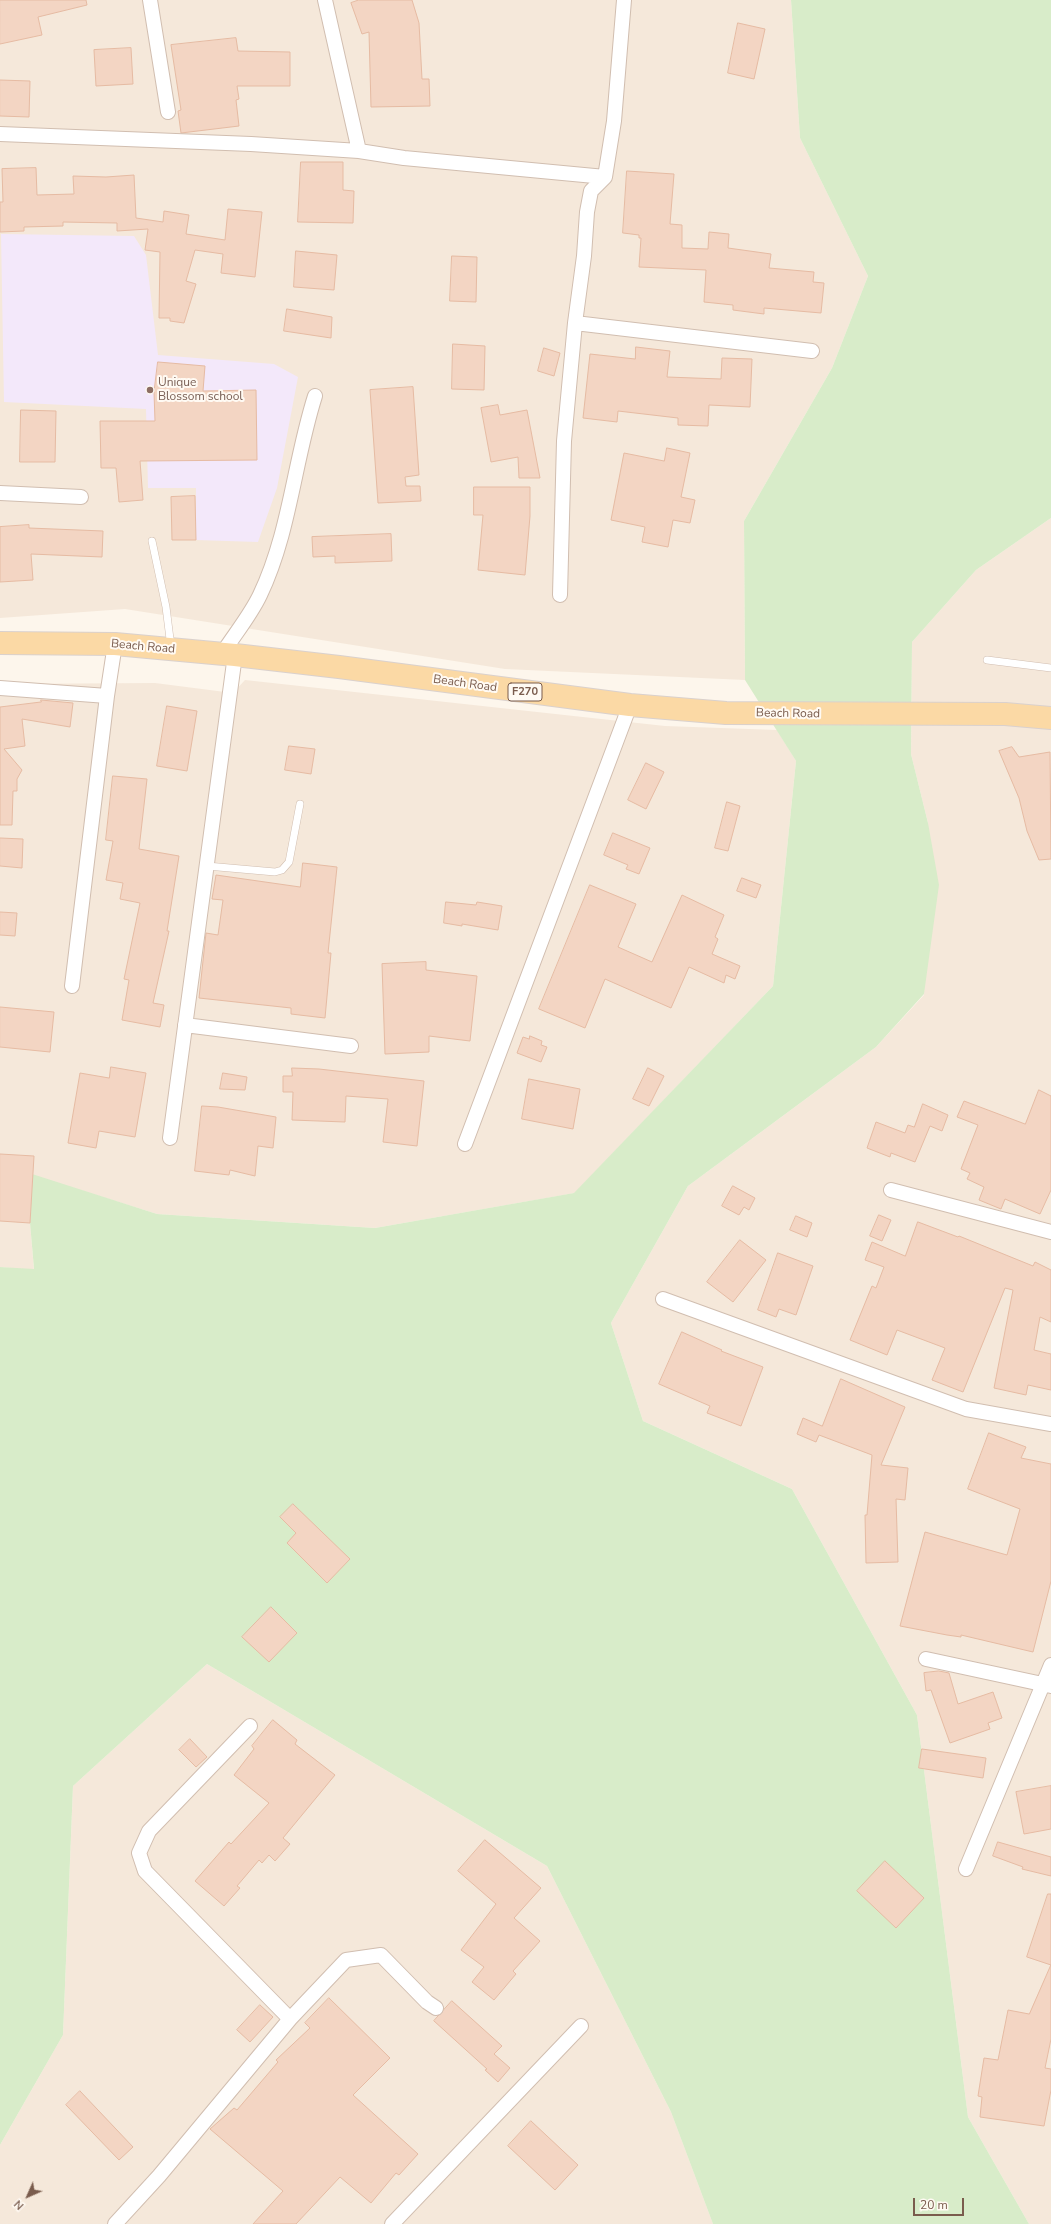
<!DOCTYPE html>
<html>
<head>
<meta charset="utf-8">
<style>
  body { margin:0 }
  #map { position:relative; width:1051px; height:2224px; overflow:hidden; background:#fdf6ec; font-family:"Nunito Sans",sans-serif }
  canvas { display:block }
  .north { position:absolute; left:8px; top:2176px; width:40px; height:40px; -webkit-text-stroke:3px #fffaf3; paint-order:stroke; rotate:225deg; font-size:11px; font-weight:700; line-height:16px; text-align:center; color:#7a5c4d }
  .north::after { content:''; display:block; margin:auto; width:14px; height:18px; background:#7a5c4d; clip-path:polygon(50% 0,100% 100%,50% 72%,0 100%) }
  .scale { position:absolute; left:913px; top:2198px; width:51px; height:18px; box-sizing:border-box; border:2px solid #7a5c4d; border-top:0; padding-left:5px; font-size:12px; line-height:14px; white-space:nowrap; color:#7a5c4d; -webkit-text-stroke:3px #fffaf3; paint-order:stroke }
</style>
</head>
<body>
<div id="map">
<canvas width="1051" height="2224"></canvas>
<div class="north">N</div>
<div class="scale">20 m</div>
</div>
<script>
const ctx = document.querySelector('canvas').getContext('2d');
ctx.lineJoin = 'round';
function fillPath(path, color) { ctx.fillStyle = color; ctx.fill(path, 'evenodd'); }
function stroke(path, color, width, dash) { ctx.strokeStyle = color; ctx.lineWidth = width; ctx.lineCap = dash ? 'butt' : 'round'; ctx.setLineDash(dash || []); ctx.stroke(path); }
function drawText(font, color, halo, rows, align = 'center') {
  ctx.font = font + ' "Nunito Sans",sans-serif'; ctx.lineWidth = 4; ctx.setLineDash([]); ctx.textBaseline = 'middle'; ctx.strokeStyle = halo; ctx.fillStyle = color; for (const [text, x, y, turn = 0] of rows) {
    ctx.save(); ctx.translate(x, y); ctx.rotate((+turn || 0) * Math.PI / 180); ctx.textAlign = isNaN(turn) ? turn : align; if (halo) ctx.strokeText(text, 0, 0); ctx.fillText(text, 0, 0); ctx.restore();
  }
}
fillPath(new Path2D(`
  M0 0H791L800 138 868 276 832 368 744 521 745 680 505 669 125 609 0 618Z
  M1051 518V2224H1029L968 2117 917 1715 792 1489 643 1421 611 1323 688 1186 876 1047 924 995 928 823 911 754 912 642 976 570Z
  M245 680 665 726 777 730 796 761 773 986 575 1193 375 1228 157 1214 32 1175 30 1223 34 1270 0 1267V684L155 683 233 693Z
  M207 1664 547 1866 671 2112 713 2224H0V2145L63 2035 73 1786Z`), '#f5e8da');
fillPath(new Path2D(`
  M1 234 134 236 146 255 158 355 274 364 298 377 277 488 258 542 196 540V488H148L146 409 4 402Z`), '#f3e8fa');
fillPath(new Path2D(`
  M791 0H1051V518L976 570 912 642 911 754 928 823 939 885 924 994 876 1047 688 1186 611 1323 643 1421 792 1489 917 1715 968 2117 1029 2224H713L671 2112 547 1866 207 1664 73 1786 63 2035 0 2145V1267L34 1269 30 1223 32 1174 157 1214 375 1228 574 1193 773 986 796 761 745 680 744 521 832 368 868 276 800 138Z`), '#d8ecc9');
const building = new Path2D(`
  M0 0H86L87 5 38 17 42 35 0 44Z
  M359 0H412L419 23 422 79H429L430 106 371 107 369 32 362 34 351 3Z
  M738 23 765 29 754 79 728 73Z
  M236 38 238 51 290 52V86H237L239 99 236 100 239 126 181 133 178 111 181 110 171 45Z
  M131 48 133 84 96 86 94 50Z
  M0 80 30 81 29 117 0 116Z
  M301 162H343V190L354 191 353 223 298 222Z
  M36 168 37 195 74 194 73 176 106 177 134 175 136 218 163 222 164 211 189 215 186 234 225 240 228 209 262 212 255 277 221 273 223 254 195 250 186 281 196 284 184 323 170 321V318H159L160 252 145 250 148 229 117 231V223L63 222V226L24 227V231L0 232V202H3L2 169Z
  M627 171 674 174 670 224 682 225V248L708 249 709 232 729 234 728 248 771 254 769 268 814 272 813 282 824 283 821 313 764 308V314L733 310V305L704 302 706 270 639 267 641 238H639V235L623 233Z
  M296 251 337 255 334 290 294 287Z
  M452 256 477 257 476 302 450 301Z
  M287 309 332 317 331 338 284 331Z
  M453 344 485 346 484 390 452 389Z
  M636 347 670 351 667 377 721 379 722 358 752 359 750 407 709 405 708 426 678 425V418L618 411 617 422 583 418 590 354 635 359Z
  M544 348 560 353 554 376 538 371Z
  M158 362 205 366 203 391 256 390 257 460 140 461 143 500 119 502 116 468H101L100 421H155L154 392Z
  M413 387 419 475 405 477 406 486H420L421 501 378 503 370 390Z
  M498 405 500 415 527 410 540 478H519L518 457 491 462 481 408Z
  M21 410 56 411 55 462H20Z
  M667 448 690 453 681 497 695 500 690 523 673 520 668 547 642 542 645 527 611 520 624 453 664 461Z
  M474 487H530V516L525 575 478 570 483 515H474Z
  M195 496 196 540H172L171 497Z
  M29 525V528L103 531 102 557 31 554 33 580 0 582V527Z
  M391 534 392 561 335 563V556L313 557 312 537Z
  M41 700 73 703 70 727 22 719 25 746 4 749 22 770 17 779V791H13L12 825H0V707L41 702Z
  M167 706 197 711 187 771 157 766Z
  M289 746 315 749 311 774 285 770Z
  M1012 747 1019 757 1050 752 1051 859 1039 860 1027 831 1019 798 999 751Z
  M646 763 664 772 646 809 628 800Z
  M113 776 147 779 139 849 179 856 167 931H169L153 1003 164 1005 160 1027 122 1020 129 980 124 979 140 903 120 899 123 883 106 880 113 841 106 840Z
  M727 802 740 806 728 851 715 848Z
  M613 833 650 848 639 874 626 869 628 865 604 855Z
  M0 838 23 839 22 868 0 866Z
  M303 863 337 867 328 953H331L325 1018 291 1014V1008L199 998 206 933 218 935 223 900 212 899 216 875 300 887Z
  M742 878 761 885 756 898 737 891Z
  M590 885 636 904 618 947 652 962 682 895 724 915 715 937 718 939 712 954 740 966 735 979 726 975 724 983 689 967 671 1008 605 979 585 1028 539 1009Z
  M446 902 476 905 477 902 502 906 498 930 462 924V926L444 923Z
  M0 912 17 913 15 936 0 935Z
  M426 962V970L477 976 470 1041 429 1036V1052L385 1054 382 964Z
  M0 1007 54 1012 50 1052 0 1047Z
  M530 1036 542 1041 541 1045 547 1047 541 1062 517 1053 523 1037 529 1039Z
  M111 1067 146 1073 135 1137 99 1131 96 1148 68 1143 80 1073 109 1078Z
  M292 1068 319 1069 424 1081 417 1146 383 1142 388 1099 346 1096 345 1122 292 1120 293 1092H283V1076H292Z
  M648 1068 664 1076 649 1106 633 1099Z
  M223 1073 247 1077 245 1090 220 1089Z
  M529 1079 580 1089 573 1129 522 1119Z
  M1039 1090 1051 1096V1190L1040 1214 1005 1199 1001 1209 979 1200 984 1187 967 1179 970 1173 961 1169 978 1125 957 1117 964 1101 1025 1124Z
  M923 1104 948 1115 942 1131 930 1126 915 1162 891 1153 890 1157 867 1148 876 1122 905 1133 908 1125 914 1127Z
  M202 1106 218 1107 276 1117 273 1148 258 1146 255 1176 230 1170 229 1175 195 1171Z
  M0 1154 34 1156 30 1223 0 1221Z
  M733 1186 755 1198 749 1210 744 1207 739 1215 722 1206Z
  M879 1215 891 1220 882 1241 870 1236Z
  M796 1216 812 1223 807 1237 790 1230Z
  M918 1222 958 1237 959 1236 1033 1266 1035 1262 1051 1270V1322L1040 1317 1034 1350 1051 1354V1390L1028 1385 1026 1395 994 1388 1013 1290 1005 1288 963 1392 932 1380 945 1348 897 1330 887 1355 850 1340 872 1286 876 1288 884 1267 865 1260 872 1242 905 1256Z
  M740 1240 766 1260 733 1302 707 1282Z
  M778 1253 813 1266 796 1315 779 1309 776 1317 758 1310Z
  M682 1332 722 1350 721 1351 763 1367 741 1426 707 1413 710 1406 659 1384Z
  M841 1379 905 1407 881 1465 908 1468 905 1500 896 1499 898 1562 866 1563 865 1515H867L872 1455 819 1435 816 1442 797 1434 803 1418 822 1426Z
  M989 1433 1026 1447 1021 1458 1051 1464V1581L1033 1652 961 1635V1637L947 1635 900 1626 925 1532 1007 1555 1020 1509 968 1489Z
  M293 1504 350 1559 327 1583 287 1543 296 1533 280 1517Z
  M271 1607 297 1633 269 1662 242 1637Z
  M939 1671 949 1673 958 1704 993 1692 1002 1718 988 1723 990 1729 950 1743 931 1690 926 1691 924 1673Z
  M273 1720 297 1740 295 1744 335 1775 283 1838 290 1844 275 1861 269 1855 262 1863 259 1860 237 1886 240 1888 224 1906 195 1881 229 1842 231 1844 269 1803 234 1775 254 1749 252 1746Z
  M190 1739 207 1757 196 1767 179 1750Z
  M922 1749 986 1758 983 1778 919 1768Z
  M1051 1786V1829L1024 1834 1016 1792Z
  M485 1840 541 1888 514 1918 540 1941 513 1971 516 1974 494 2000 472 1982 484 1967 461 1950 496 1904 458 1871Z
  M998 1842 1051 1857V1876L1022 1869 1023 1867 993 1856Z
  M885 1861 924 1898 896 1928 857 1891Z
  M1048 1894H1051V1965L1027 1957Z
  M1051 1965V2039L1045 2068 1051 2069V2090L1044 2126 980 2117 982 2097 978 2096 984 2058 998 2060 1008 2010 1029 2014Z
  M329 1998 390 2058 353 2095 418 2154 399 2175 396 2173 371 2203 340 2177 296 2224H253L283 2191 210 2129 234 2108 237 2110 278 2062 276 2060 310 2028 305 2023Z
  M452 2001 502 2046 494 2054 510 2068 498 2082 485 2070 487 2069 434 2021Z
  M260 2005 273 2017 250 2042 237 2030Z
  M80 2091 133 2147 119 2160 66 2105Z
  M531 2121 578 2165 555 2190 508 2146Z`);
fillPath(building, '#f3d5c3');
stroke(building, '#e6bba3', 1);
const lane = new Path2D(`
  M152 541 166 607 171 647
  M987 660 1051 668
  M207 866 275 872 282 870 289 862 300 804`);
const street = new Path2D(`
  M150 0 168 112
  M325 0 359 151
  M0 134 251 144 359 151 404 158 605 177
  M575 323 812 351
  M0 493 81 497
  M560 595 564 441 575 323 584 256 587 212 591 191 605 177 614 121 624 0
  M222 654C234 635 250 616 260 595 290 532 294 462 315 396
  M0 688 107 696
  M72 986 107 696 115 644
  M185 1025 351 1046
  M170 1138 235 655
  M465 1144 630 705
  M891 1190 1051 1232
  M663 1299 966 1409 1051 1424
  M926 1659 1051 1686
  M250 1726 149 1831 139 1853 145 1871 290 2019
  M966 1869 1051 1665
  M115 2224 159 2176 290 2019 346 1960 381 1955 427 2002 436 2008
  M392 2224 581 2026`);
const primary = new Path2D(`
  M0 643 115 644 235 655 339 667 630 705 726 713 1005 714 1051 718`);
stroke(lane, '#d1beb0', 8);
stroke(street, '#d1beb0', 16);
stroke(primary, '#dad1cd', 24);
stroke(lane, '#fff', 7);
stroke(street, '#fff', 14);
stroke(primary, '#fbd9a5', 22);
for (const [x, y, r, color] of [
  [150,390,4,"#8d6e63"]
]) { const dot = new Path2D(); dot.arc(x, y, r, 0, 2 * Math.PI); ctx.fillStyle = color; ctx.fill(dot); stroke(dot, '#fffaf3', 1.5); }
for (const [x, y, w] of [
  [525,692,34]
]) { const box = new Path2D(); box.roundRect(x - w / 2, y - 9, w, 18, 3); ctx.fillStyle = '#fffaf3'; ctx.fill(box); stroke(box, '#7a5c4d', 1); }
drawText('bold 11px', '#7a5c4d', null, [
  ["F270",525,692]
]);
drawText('12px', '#785e54', '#fffaf3', [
  ["Unique",158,383],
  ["Blossom school",158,397]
], 'left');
drawText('12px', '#7a5c4d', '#fffaf3', [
  ["Beach Road",143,647,5],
  ["Beach Road",465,684,8],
  ["Beach Road",788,714,1]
]);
</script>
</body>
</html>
